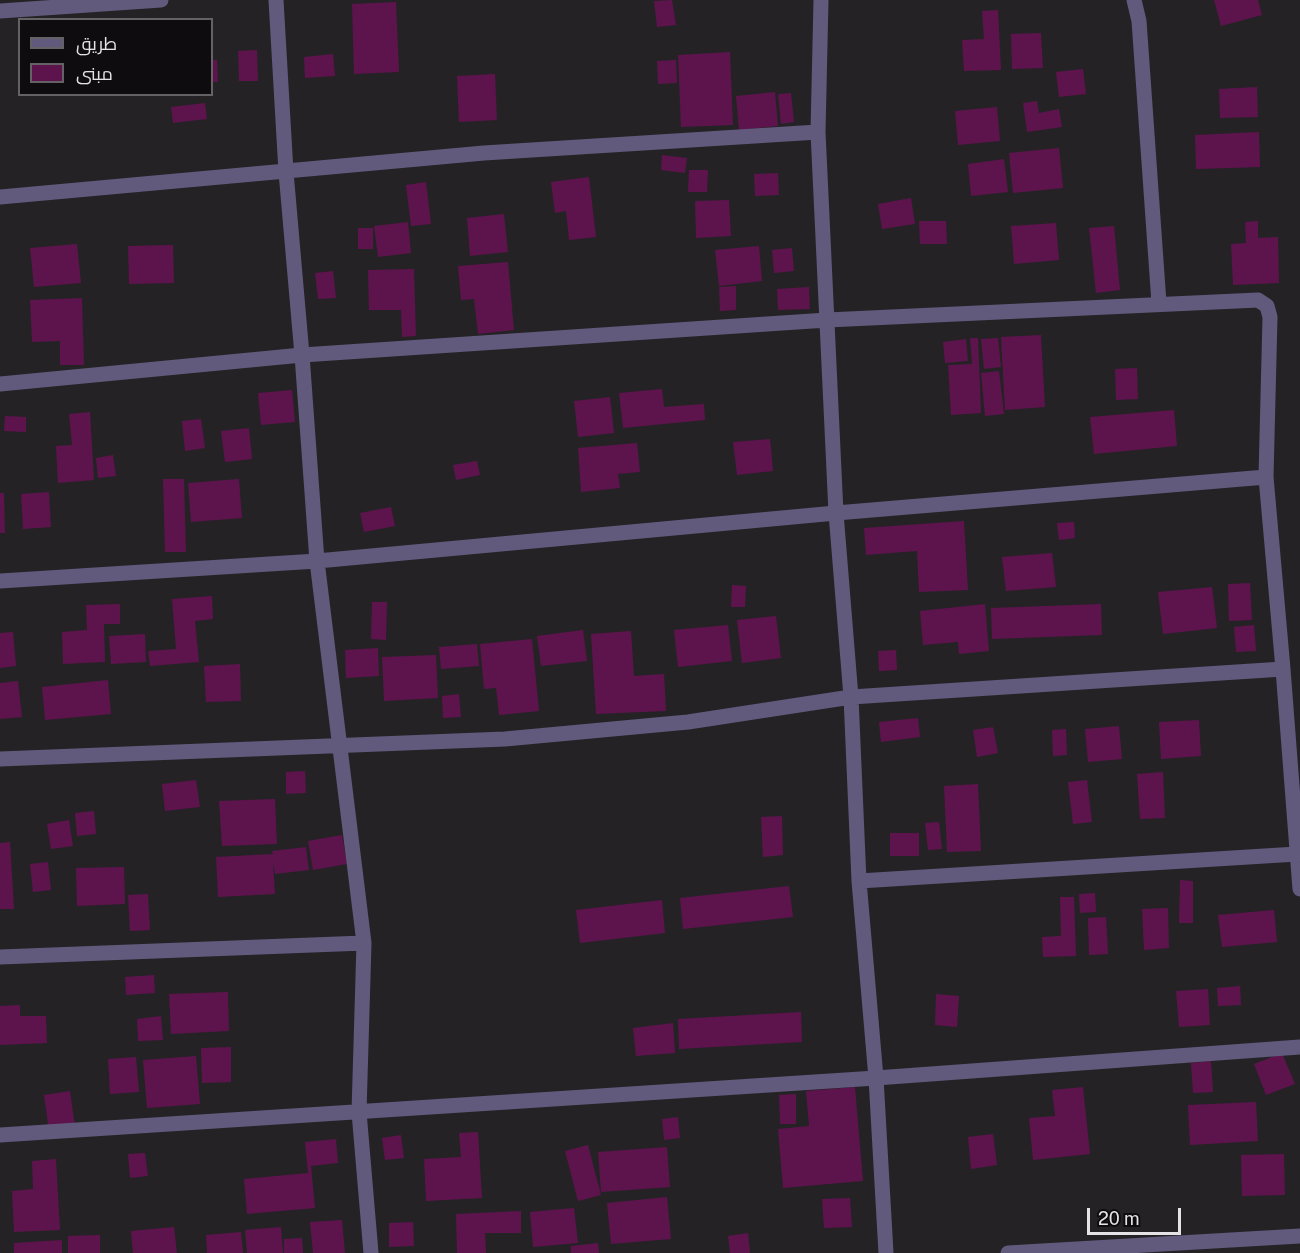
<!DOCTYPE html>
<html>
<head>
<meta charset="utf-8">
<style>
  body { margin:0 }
  #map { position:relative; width:1300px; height:1253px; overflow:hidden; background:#252226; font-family:"Public Sans",Cairo,sans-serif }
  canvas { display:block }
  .legend { position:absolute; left:18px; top:18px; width:195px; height:78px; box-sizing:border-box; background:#0e0c0e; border:2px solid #646264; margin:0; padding:8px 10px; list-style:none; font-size:18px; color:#e5e3e5 }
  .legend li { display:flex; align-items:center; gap:12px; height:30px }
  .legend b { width:30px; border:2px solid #646264 }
  .scale { position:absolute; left:1087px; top:1208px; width:94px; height:27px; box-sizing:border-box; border:3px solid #e5e3e5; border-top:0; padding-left:8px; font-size:18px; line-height:21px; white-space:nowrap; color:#e5e3e5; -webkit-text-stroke:4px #0e0c0e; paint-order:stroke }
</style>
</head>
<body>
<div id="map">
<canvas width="1300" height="1253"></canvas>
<ul class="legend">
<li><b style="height:8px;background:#625a7d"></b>طريق</li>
<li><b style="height:16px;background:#5d144d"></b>مبنى</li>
</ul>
<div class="scale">20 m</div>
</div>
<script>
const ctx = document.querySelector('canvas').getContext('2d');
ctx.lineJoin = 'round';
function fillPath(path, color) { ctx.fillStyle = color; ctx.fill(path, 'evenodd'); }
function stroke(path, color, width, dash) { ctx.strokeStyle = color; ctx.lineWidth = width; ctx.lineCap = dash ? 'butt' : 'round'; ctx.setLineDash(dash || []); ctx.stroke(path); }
fillPath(new Path2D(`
  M672 0 676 25 657 27 654 1Z
  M1214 0H1258L1262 15 1221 26Z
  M396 2 399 72 354 74 352 4Z
  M998 10 1001 70 964 71 962 40 984 39 982 11Z
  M1041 33 1043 68 1012 69 1011 34Z
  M257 50 258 81H239L238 51Z
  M730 52 733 125 681 127 678 55Z
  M333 54 335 76 305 78 304 57Z
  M212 60H217L218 82H212Z
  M676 60 677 83 658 84 657 61Z
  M1083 69 1086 94 1059 97 1056 72Z
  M495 74 497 120 459 122 457 76Z
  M1257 87 1258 117 1220 118 1219 89Z
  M775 92 778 126 739 130 736 96Z
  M791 93 794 122 781 124 778 94Z
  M1037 101 1039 113 1059 109 1062 127 1027 132 1023 103Z
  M205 103 207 119 173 123 171 107Z
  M997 107 1000 141 958 145 955 111Z
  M1259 132 1260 167 1196 169 1195 135Z
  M1059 148 1063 188 1013 193 1009 153Z
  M662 155 687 158 685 173 661 170Z
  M1004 159 1008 192 971 196 968 164Z
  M689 170H708L707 192H688Z
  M778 173 779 195 755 196 754 174Z
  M589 177 596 237 569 240 566 211 555 213 551 182Z
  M426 182 431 224 411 226 406 185Z
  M911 198 915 224 882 229 878 204Z
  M729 200 731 236 696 238 695 201Z
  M504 214 508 252 470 256 467 218Z
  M919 221H946L947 244H920Z
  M1258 221V238L1278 237 1279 283 1233 285 1231 244 1246 243 1245 222Z
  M408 222 411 253 378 257 374 226Z
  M1056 223 1059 260 1014 264 1011 226Z
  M1114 226 1120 290 1096 293 1089 228Z
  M358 228H373V249H358Z
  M77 244 81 283 34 287 30 248Z
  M173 245 174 283 129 284 128 246Z
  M759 246 762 281 719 286 715 250Z
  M792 248 794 271 774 273 772 250Z
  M508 262 514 330 478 334 474 299 461 300 458 266Z
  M414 269 416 336 402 337 401 310H369L368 270Z
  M333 271 336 298 318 299 315 273Z
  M736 286V310L720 311 719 287Z
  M809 287 810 309 778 310 777 289Z
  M82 298 84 365H60V341L32 342 30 300Z
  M1041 335 1045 407 1005 410 1001 337Z
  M970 338H978L981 413 951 415 948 365 972 364Z
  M998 338 1001 367 984 369 981 339Z
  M966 339 968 361 945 363 943 342Z
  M1137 368 1138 399 1116 400 1115 369Z
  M999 371 1004 414 985 416 981 373Z
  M662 389 664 407 704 404 705 420 623 428 619 393Z
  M292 390 295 422 261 425 258 393Z
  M610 397 614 433 578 437 574 401Z
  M1174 410 1177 446 1094 454 1090 417Z
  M90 412 94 480 58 483 56 446 72 445 69 414Z
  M5 416 26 417V432L4 431Z
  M201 419 205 448 185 451 182 421Z
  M249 428 252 459 225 462 221 431Z
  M770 439 773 471 737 475 733 442Z
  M637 443 640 472 618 474 620 488 581 492 578 448Z
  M113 455 116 476 98 478 96 458Z
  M477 461 480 475 456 480 453 465Z
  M163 479H184L186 552H165Z
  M239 479 242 518 191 522 188 483Z
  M49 492 51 527 23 529 21 494Z
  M0 493H4L5 533H0Z
  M391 507 395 526 364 532 360 513Z
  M964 521 968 590 919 592 917 551 866 555 864 528Z
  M1074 522 1075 538 1059 540 1057 523Z
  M1052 553 1056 587 1006 591 1002 557Z
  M1250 583 1252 620 1229 621 1228 584Z
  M732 585 746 586 745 607H731Z
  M1212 587 1217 628 1163 634 1158 592Z
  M212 596 213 619 195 621 199 662 150 666 148 651 176 649 172 599Z
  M372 602H387L386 640 371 639Z
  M120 604V624H104L105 662 63 664 62 632 87 630 86 605Z
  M985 604 989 651 959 654 958 642 923 645 920 611Z
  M1101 604 1102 635 992 639 991 608Z
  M776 616 781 658 742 663 737 620Z
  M728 625 732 661 678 667 674 630Z
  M1254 625 1256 651 1236 652 1234 627Z
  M583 630 587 661 541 666 537 636Z
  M631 631 634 676 664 674 666 711 596 714 591 634Z
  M13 632 16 666 0 668V633Z
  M145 634 146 662 111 664 109 636Z
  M532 639 539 711 499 715 496 688 484 689 480 644Z
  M477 644 479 666 441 669 439 647Z
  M378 648 379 676 346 678 345 650Z
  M896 650 897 670 879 671 878 651Z
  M436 655 438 698 384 701 382 657Z
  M240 664 241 701 206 702 204 666Z
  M108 680 111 714 45 720 42 687Z
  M18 681 22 717 0 719V683Z
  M459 694 461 717 443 718 442 696Z
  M918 718 920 737 881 742 879 722Z
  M1199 720 1201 756 1161 759 1159 722Z
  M1119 726 1122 759 1088 762 1085 729Z
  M993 727 998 753 977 757 973 730Z
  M1066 729 1067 755 1053 756 1052 730Z
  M305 771 306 793 286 794V772Z
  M1163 772 1165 818 1140 819 1137 774Z
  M196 780 200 807 165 811 162 784Z
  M1087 780 1092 822 1073 824 1068 782Z
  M978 784 981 851 947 852 944 786Z
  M275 799 277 844 222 846 219 801Z
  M94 811 96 834 77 836 75 813Z
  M782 816 783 855 763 857 761 817Z
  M69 820 73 846 51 849 47 824Z
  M939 822 942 849 928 850 925 823Z
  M890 833H919V856H890Z
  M342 835 347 864 313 870 308 841Z
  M10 842 14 909H0V843Z
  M306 847 309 870 275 874 273 861 275 894 218 897 216 857 273 854 272 851Z
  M48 862 51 890 33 892 30 864Z
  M124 867 125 904 77 906 76 868Z
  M1180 880 1193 881V923H1179Z
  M789 886 793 917 683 929 680 898Z
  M1095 893 1096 912 1080 913 1079 894Z
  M148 894 150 930 130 931 128 895Z
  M1060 897H1074L1076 956 1043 957 1042 937 1061 936Z
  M662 900 665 933 580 943 576 910Z
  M1168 908 1169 948 1144 950 1142 909Z
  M1274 910 1277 942 1222 947 1218 915Z
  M1106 917 1108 954 1089 955 1088 918Z
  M154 975 155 993 126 995 125 977Z
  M1240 986 1241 1005 1218 1006 1217 988Z
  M1208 989 1210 1025 1179 1027 1176 991Z
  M228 992 229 1031 171 1034 169 994Z
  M936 994 959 996 957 1027 935 1025Z
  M20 1005V1016H46L47 1043 0 1045V1006Z
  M801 1012 802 1042 679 1049 678 1019Z
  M161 1016 163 1040 138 1041 137 1019Z
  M673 1023 675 1053 636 1056 633 1028Z
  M231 1047V1082L202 1083 201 1048Z
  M1282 1053 1295 1084 1266 1095 1254 1064Z
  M196 1056 200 1104 147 1108 143 1060Z
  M136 1057 139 1092 110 1094 108 1059Z
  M1211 1061 1213 1092 1193 1093 1191 1063Z
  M855 1087 863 1181 783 1188 778 1129 809 1126 806 1091Z
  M1083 1087 1090 1154 1033 1160 1029 1118 1055 1116 1052 1090Z
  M70 1091 75 1127 49 1131 44 1095Z
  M796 1094V1124H780L779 1095Z
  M1256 1102 1258 1141 1190 1145 1188 1105Z
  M678 1117 680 1138 664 1140 662 1119Z
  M478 1132 482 1198 426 1201 424 1159 461 1157 459 1133Z
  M993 1134 997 1165 971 1169 968 1137Z
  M401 1135 404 1158 385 1160 382 1138Z
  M336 1139 338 1163 311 1166 315 1208 247 1214 244 1179 308 1173 305 1142Z
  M588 1145 601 1195 578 1201 565 1151Z
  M667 1147 670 1187 601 1192 598 1152Z
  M145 1153 148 1176 130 1178 128 1154Z
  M1284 1154 1285 1195 1242 1196 1241 1155Z
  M56 1159 60 1230 14 1232 12 1191 33 1189 32 1161Z
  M667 1197 671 1239 611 1244 607 1203Z
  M850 1198 852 1227 824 1228 822 1199Z
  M574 1208 578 1243 533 1247 530 1212Z
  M521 1211V1233H485L486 1253H457L456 1214Z
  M342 1220 345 1253H313L310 1222Z
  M413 1222 414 1246 389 1247V1223Z
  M174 1227 177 1253H133L131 1231Z
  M281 1227 283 1253H247L245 1230Z
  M241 1232 243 1253H207L206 1235Z
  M748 1233 750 1253H730L728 1236Z
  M100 1235V1253H68V1236Z
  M302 1238 303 1253H284V1239Z
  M62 1240V1253H14V1243Z
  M598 1243 599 1253H571V1246Z`), '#5d144d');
stroke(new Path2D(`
  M276 0 286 172 302 355 317 561 364 943 359 1112 371 1253
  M821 0 818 132 836 513 851 697 859 881 876 1078 886 1253
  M1134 0 1139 21 1159 303
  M0 11 161 0
  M0 197 484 153 818 132
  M0 384 302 355 827 320 1258 300 1267 306 1270 317 1266 477 1283 669 1300 889
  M0 581 317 561 836 513 1266 477
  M0 759 505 739 688 722 851 697 1283 669
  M859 881 1297 854
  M0 957 364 943
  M0 1135 876 1078 1300 1047
  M1008 1253 1300 1236`), '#625a7d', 15);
</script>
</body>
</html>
